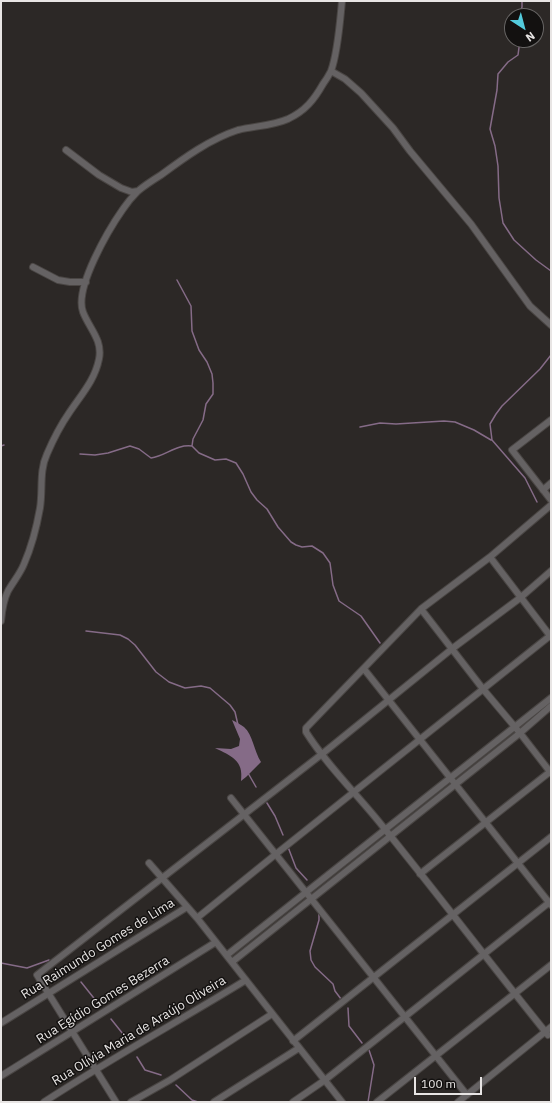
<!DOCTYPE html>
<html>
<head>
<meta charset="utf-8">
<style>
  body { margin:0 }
  #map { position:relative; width:552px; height:1103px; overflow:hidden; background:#2c2826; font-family:"IBM Plex Sans",sans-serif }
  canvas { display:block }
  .frame { position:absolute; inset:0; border:2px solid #e8e5e4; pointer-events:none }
  .north { position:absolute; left:504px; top:8px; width:40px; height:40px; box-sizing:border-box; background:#131110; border:1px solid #686665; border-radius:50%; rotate:144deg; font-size:11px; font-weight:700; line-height:16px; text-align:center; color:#e8e5e4 }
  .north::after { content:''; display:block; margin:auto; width:14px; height:18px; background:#53cadc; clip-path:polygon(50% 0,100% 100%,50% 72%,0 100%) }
  .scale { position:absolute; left:414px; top:1077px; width:68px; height:18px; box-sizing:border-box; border:2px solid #e8e5e4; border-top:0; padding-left:5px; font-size:12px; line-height:14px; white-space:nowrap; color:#e8e5e4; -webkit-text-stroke:3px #131110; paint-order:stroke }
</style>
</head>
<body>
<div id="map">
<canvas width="552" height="1103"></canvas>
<div class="frame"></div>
<div class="north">N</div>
<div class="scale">100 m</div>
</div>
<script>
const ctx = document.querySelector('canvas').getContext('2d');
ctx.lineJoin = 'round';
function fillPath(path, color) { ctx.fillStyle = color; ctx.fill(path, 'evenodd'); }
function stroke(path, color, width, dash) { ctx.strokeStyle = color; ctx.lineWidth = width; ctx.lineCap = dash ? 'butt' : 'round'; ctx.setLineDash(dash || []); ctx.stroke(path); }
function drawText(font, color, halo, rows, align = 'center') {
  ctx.font = font + ' "IBM Plex Sans",sans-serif'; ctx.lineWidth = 3; ctx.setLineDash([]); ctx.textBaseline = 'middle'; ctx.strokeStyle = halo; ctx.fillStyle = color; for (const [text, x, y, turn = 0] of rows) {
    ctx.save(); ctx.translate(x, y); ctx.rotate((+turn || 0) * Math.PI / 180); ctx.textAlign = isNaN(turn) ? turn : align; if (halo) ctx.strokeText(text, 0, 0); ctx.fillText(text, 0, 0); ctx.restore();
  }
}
fillPath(new Path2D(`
  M232 720C236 722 240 724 244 727 253 735 254 751 261 762L246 777 241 781C244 760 231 756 215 748L231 749 239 746 240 739Z`), '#856b87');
stroke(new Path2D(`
  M519 16 522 7V1
  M520 40 518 55 508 62 498 74 497 90 490 129 495 146 498 166 499 198 503 223 514 240 536 260 551 271
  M177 280 191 306 192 331 199 350 207 362 212 374 213 383V394L206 404 203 420 193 439 192 446 199 453 215 460 226 459 236 463 243 474 251 492 257 500 267 509 278 527 291 542 296 545 302 547 312 546 323 553 330 563 333 585 339 601 361 616 380 643
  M360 427 380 423 396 424 444 421 455 422 474 430 491 440
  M1 446 4 445
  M80 454 95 455 108 453 130 446 139 449 151 458C166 456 176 444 192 446
  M537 502 525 478 492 440 490 424 496 414 502 406 540 369 551 355
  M86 631 120 635 128 639 135 645 156 672 169 682 185 688 201 686 210 688 230 705 235 712 238 725
  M248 773 256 787
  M267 803 275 816 283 835
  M288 847 296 868 307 880
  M319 913V920L310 951 311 960 315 967 333 984 335 991 341 999
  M1 963 27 968 49 960
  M81 982 97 1002
  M348 1008 349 1026 362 1043
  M111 1019 127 1039
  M137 1057 145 1070 161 1075
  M176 1085 192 1100 198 1102
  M368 1102 374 1065 369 1050`), '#856b87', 1.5);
const minor = new Path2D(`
  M331 71 345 79 361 93 393 128 410 151 471 224 530 306 551 325
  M66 150 99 175 121 188 132 192 138 191
  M33 267 58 280 70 282H86
  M551 420 512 450 551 500
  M543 490 551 483
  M490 557 551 637
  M421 609 483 689 520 733 551 773
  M1 621C2 610 3 601 8 591 13 582 20 574 24 564 31 548 37 525 40 508 43 489 39 471 47 454 53 440 60 426 69 413 81 395 95 380 99 359 103 340 89 328 83 312 74 288 109 229 123 209 127 203 133 196 138 191 145 185 153 180 161 175 184 158 210 139 238 130 254 126 272 126 288 119 305 111 314 100 323 84 326 80 329 75 331 71 338 52 340 21 342 1
  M364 669 551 905
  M231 798 467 1095
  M149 863 197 918 342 1102
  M420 874 551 771
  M197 918 276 854 551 635
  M227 955 551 698
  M232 962 520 733 551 706
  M1 1023 187 907
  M548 1035C493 967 440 897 384 828 359 796 328 767 306 732V728L421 609 490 557 551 505
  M293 1041 551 837
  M1 1076 216 942
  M44 1102C110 1059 179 1021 246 980
  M116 1102 37 975 322 754 453 648 520 598 551 571
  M131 1102 170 1080 272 1014
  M214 1102 299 1048
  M293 1102 325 1080 551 901
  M377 1102 551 965
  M458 1102 551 1027`);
stroke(minor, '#4a4644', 8);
stroke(minor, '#656263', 6);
drawText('13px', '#e8e5e4', '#131110', [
  ["Rua Raimundo Gomes de Lima",98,949,-32],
  ["Rua Egídio Gomes Bezerra",103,1000,-32],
  ["Rua Olívia Maria de Araújo Oliveira",139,1031,-31]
]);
</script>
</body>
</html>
